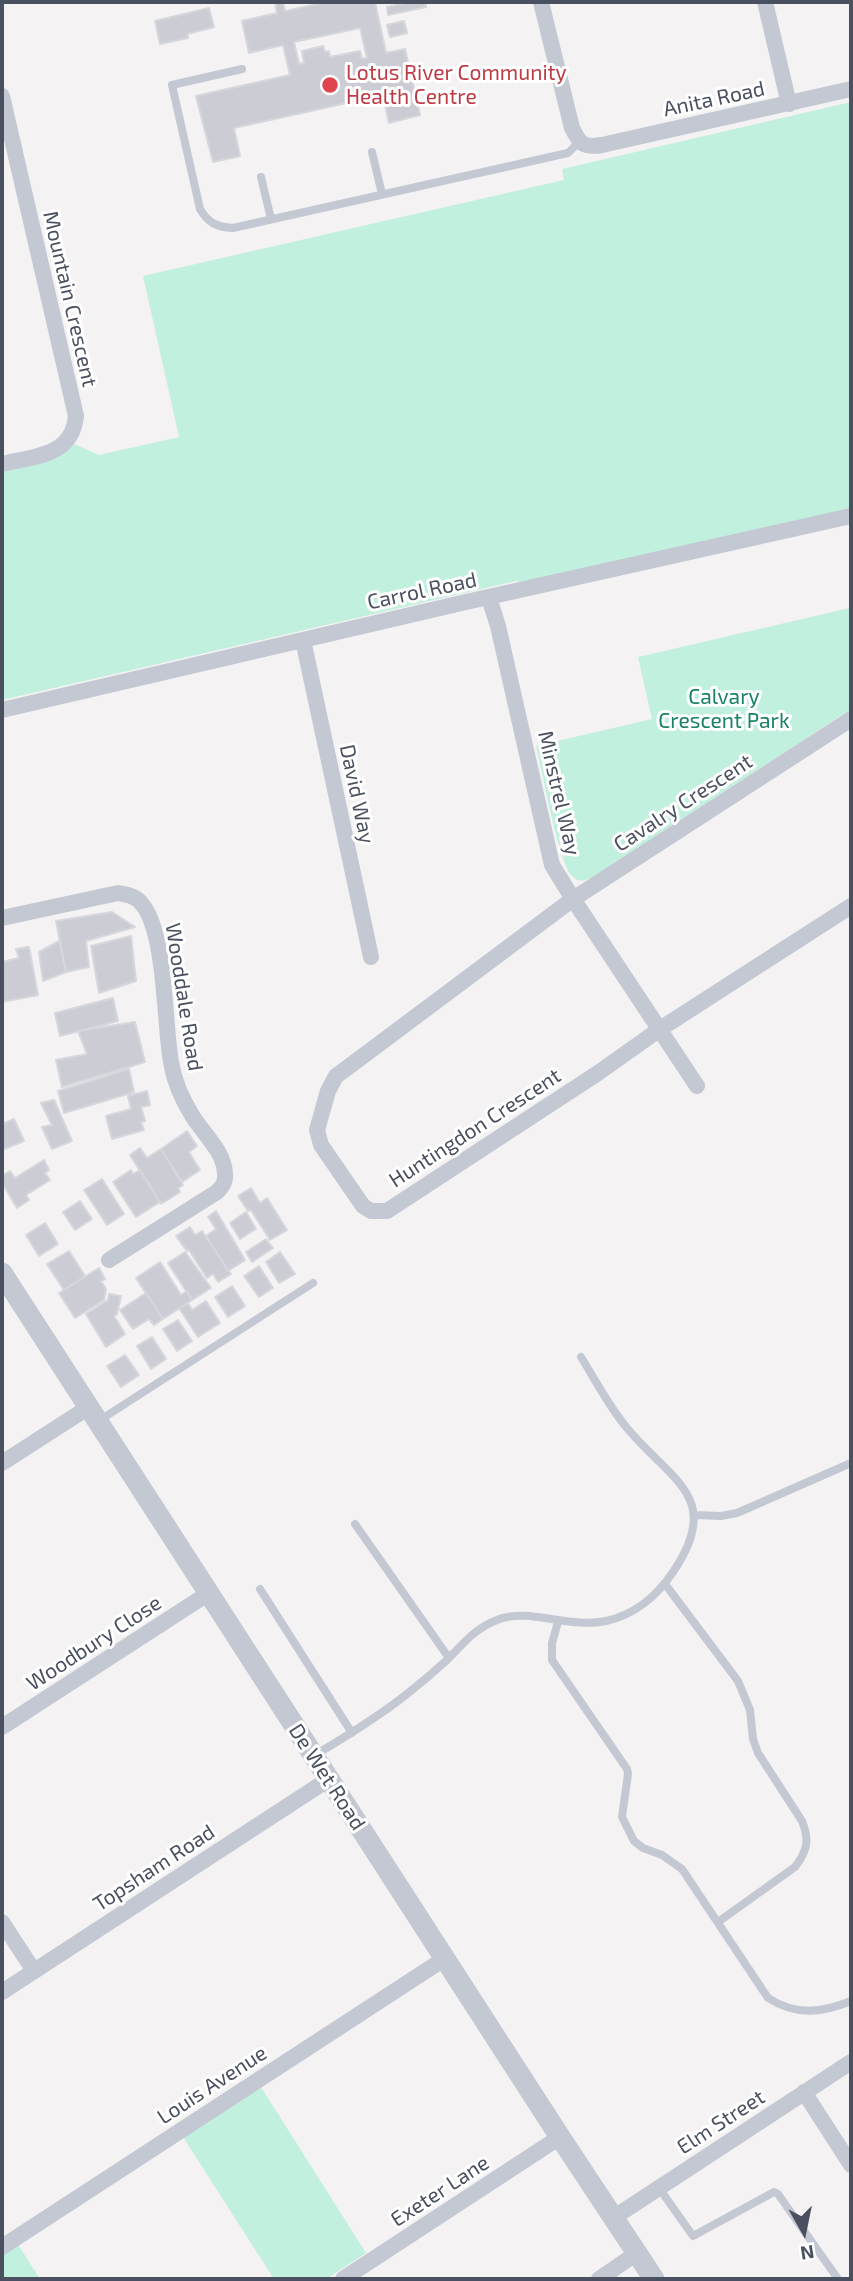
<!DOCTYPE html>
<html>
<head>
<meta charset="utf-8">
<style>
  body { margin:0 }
  #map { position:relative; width:853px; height:2281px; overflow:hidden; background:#f4f2f2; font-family:"Exo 2",sans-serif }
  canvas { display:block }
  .frame { position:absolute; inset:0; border:4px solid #4a505f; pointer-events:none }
  .north { position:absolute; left:769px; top:2197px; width:70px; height:70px; -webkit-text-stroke:5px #fff; paint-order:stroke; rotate:171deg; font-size:19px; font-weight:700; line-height:28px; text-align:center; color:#4a505f }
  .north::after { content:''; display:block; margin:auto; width:24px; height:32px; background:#4a505f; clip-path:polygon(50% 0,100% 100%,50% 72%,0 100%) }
</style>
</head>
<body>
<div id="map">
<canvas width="853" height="2281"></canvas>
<div class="frame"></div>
<div class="north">N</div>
</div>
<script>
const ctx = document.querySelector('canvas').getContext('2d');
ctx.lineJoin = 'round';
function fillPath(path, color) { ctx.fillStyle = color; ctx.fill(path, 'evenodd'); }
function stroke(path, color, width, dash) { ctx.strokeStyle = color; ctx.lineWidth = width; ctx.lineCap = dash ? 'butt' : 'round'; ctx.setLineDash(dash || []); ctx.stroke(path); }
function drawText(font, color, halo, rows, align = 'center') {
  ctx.font = font + ' "Exo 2",sans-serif'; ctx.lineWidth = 6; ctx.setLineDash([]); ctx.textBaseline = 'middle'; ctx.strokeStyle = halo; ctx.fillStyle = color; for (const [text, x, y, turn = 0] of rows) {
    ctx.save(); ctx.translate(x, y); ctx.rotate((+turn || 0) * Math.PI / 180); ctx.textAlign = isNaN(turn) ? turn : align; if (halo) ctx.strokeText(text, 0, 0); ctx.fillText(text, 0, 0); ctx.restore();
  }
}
fillPath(new Path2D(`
  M851 102V510L531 584 516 581 2 700V471L57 458 74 444 99 455 179 437 143 276 564 180 562 169Z
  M850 608 851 709 591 878C584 881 578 882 572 876 559 864 542 769 536 746L652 719 638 657Z
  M261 2087 366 2253 326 2279H274L183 2137Z
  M17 2243 40 2279H2V2253Z`), '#c2f0de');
const building = new Path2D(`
  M275 2H283L285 11 327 2H375L386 53 405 49 420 115 389 123 383 95 234 128 240 156 213 162 196 96 290 75 283 45 249 53 242 21 277 13ZM360 28 367 58 362 59 360 51 330 57 329 51 325 52 323 46 302 51 304 63 299 64 294 42Z
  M410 2H425L426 7 388 15 387 7Z
  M209 8 214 27 187 34 188 38 160 44 155 21Z
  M404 21 407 33 390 37 387 25Z
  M112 912 135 927 86 941 89 967 66 972 56 921Z
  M131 936 136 981 99 993 91 946Z
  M59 941 66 972 43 981 39 952Z
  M29 947 38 995 2 1002V962L19 958 16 949Z
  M113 998 118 1021 60 1036 55 1013Z
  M135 1022 145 1062 62 1087 56 1060 87 1054 78 1031Z
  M129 1069 134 1092 64 1113 58 1091Z
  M147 1091 150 1105 141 1107 145 1121 141 1122 144 1130 112 1139 106 1116 131 1109 128 1096Z
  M54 1100 72 1141 52 1149 42 1127 52 1125 41 1103Z
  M14 1119 24 1141 2 1150V1124Z
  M187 1131 197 1146 189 1152 200 1170 182 1182 161 1149Z
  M140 1148 147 1158 161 1149 183 1185 178 1188 180 1192 161 1204 130 1155Z
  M44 1160 49 1170 45 1173 50 1180 26 1195 29 1200 17 1208 4 1186 2 1188V1176L10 1171 15 1178Z
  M131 1170 133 1174 140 1170 160 1202 136 1217 113 1182Z
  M102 1179 124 1214 107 1225 84 1190Z
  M251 1188 260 1203 267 1198 287 1230 270 1240 251 1210 248 1211 238 1196Z
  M80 1201 92 1219 75 1230 63 1212Z
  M216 1211 245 1260 228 1271 206 1236 216 1229 208 1217Z
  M246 1212 256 1229 240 1239 230 1223Z
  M45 1223 58 1244 39 1256 26 1235Z
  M190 1227 195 1235 202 1231 231 1274 218 1282 213 1274 207 1278 189 1250 187 1251 176 1236Z
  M266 1239 273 1248 252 1262 246 1252Z
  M69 1251 85 1276 64 1290 47 1264Z
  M185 1252 211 1288 192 1300 168 1263Z
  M280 1252 295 1274 279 1283 266 1262Z
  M160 1262 181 1295 187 1291 192 1300 163 1319 136 1278Z
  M259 1266 273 1288 259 1297 244 1276Z
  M99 1268 105 1279 101 1281 106 1289 104 1300 75 1318 59 1293Z
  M232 1286 245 1306 228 1317 215 1297Z
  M146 1293 163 1319 154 1325 149 1319 133 1329 120 1310Z
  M109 1294 121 1296 117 1314 114 1316 125 1334 106 1347 86 1314 108 1300Z
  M206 1301 220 1323 198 1337 179 1308 188 1303 192 1310Z
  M178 1320 192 1341 177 1351 163 1329Z
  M152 1337 166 1359 151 1369 137 1346Z
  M125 1355 139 1375 121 1387 107 1366Z`);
fillPath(building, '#cccdd4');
stroke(building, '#d6d6dd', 2);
stroke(new Path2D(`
  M242 69 172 85 200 209C208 223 217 227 233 228L568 153 579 142
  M372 152 382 194
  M261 177 271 219
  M100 1420 313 1283
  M695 1515 721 1516 737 1513 851 1463
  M355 1524 449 1658
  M665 1584 738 1681 750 1710 753 1739 758 1753 802 1821C810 1841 807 1851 795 1867L718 1922
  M260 1589 352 1733
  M558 1622 552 1643V1660L627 1769 628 1774 622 1817 634 1841 643 1848 662 1855 682 1869 768 1998C796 2016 822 2013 851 2001
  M315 1755C347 1736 378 1717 407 1694 421 1683 435 1671 448 1659 464 1643 474 1629 497 1620 528 1607 569 1629 606 1621 634 1615 657 1596 673 1572 724 1497 671 1481 627 1428 609 1407 596 1381 581 1357
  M659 2188 693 2236 774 2192 778 2194 838 2279`), '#c3c8d3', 8);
stroke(new Path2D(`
  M541 2 572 128C580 144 583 148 602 145L851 89
  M765 2 789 104
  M2 96 76 416C72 457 34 456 2 464
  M489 598 498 626 552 865 573 899 697 1086
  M303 640 371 957
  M2 710 466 602 851 516
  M851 719 573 899 343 1071 336 1076 328 1091 317 1130 321 1145 363 1206 371 1211H387L598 1073 660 1029 851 906
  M2 918 118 893C128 895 136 896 142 904 166 933 164 1023 171 1062 174 1081 183 1101 193 1117 204 1134 224 1152 225 1173 226 1181 223 1186 217 1192L109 1260
  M2 1463 89 1407
  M2 1727 209 1593
  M2 1922 34 1971
  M2 1992 329 1779
  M804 2092 851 2165
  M613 2218 851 2062
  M2 2247 444 1959
  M343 2279 560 2137
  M599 2279 637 2253`), '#c3c8d3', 16);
stroke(new Path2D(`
  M2 1273 560 2137 654 2279`), '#c3c8d3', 21);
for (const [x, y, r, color] of [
  [330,85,9,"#e0444e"]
]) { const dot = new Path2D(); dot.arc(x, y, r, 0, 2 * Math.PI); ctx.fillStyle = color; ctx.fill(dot); stroke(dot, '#fff', 2.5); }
drawText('21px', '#be3a42', '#fff', [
  ["Lotus River Community",346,73],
  ["Health Centre",346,97]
], 'left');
drawText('21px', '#4a505f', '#fff', [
  ["Anita Road",714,99,-12],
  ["Mountain Crescent",70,299,77],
  ["Carrol Road",422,591,-12],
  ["Minstrel Way",559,793,77],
  ["David Way",357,794,78],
  ["Cavalry Crescent",683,803,-33],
  ["Wooddale Road",184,997,81],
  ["Huntingdon Crescent",475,1128,-33],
  ["Woodbury Close",94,1643,-33],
  ["De Wet Road",327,1777,57],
  ["Topsham Road",154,1868,-33],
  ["Louis Avenue",212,2085,-33],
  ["Elm Street",721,2122,-33],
  ["Exeter Lane",440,2191,-33]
]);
drawText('21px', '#198265', '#fff', [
  ["Calvary",724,697],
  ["Crescent Park",724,721]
]);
</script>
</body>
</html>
